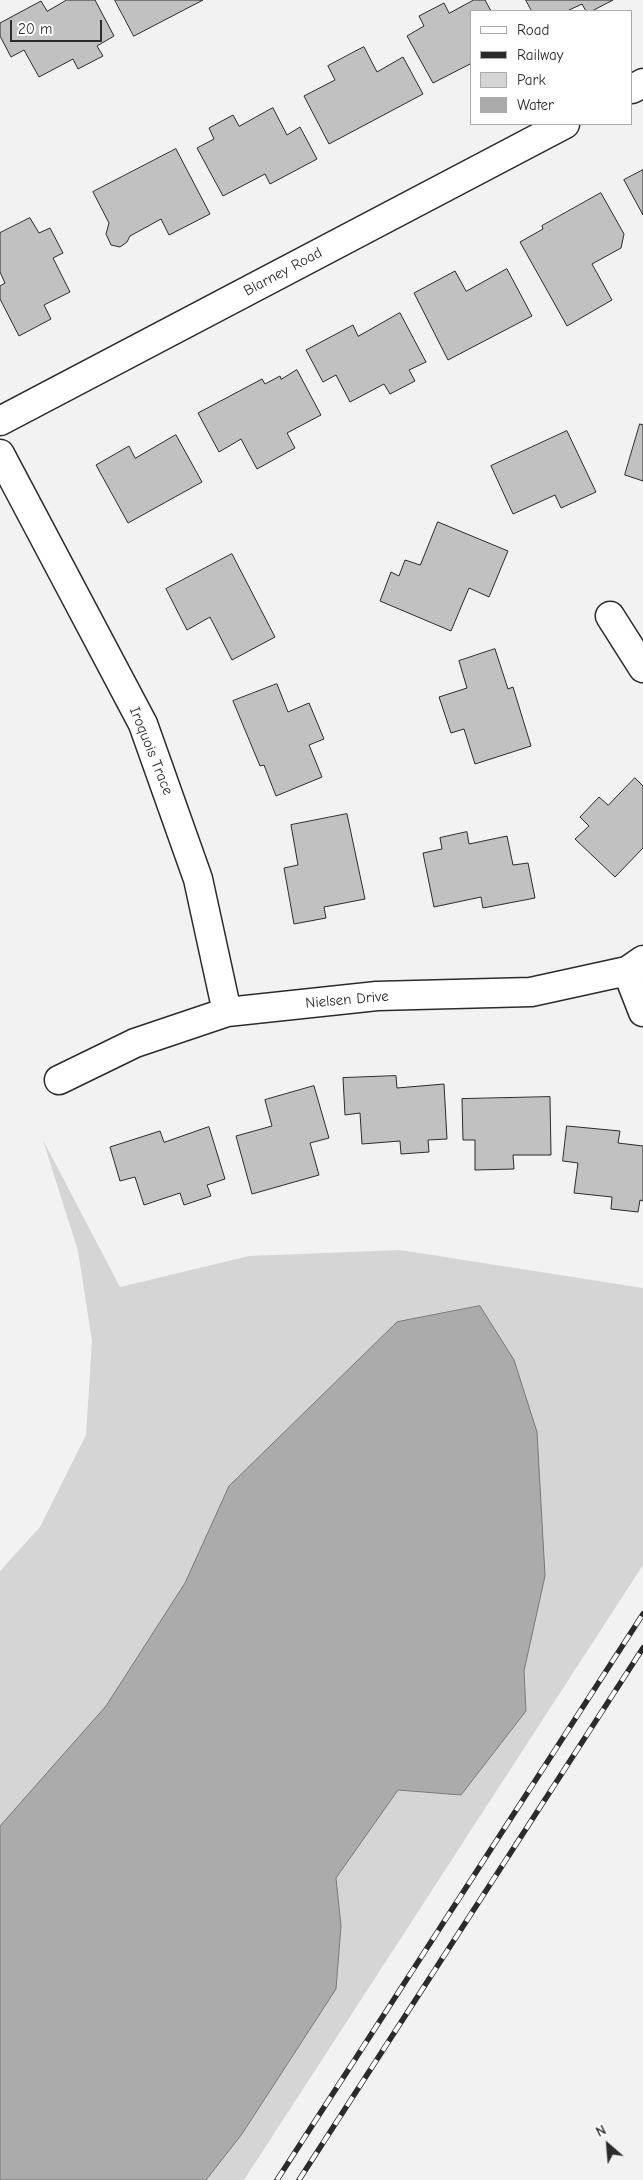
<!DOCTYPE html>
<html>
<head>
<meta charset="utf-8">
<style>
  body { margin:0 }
  #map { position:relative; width:643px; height:2180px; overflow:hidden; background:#f2f2f2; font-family:"Comic Neue",sans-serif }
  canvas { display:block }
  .legend { position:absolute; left:470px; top:10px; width:162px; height:115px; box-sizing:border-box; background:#fff; border:1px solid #aaa; margin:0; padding:6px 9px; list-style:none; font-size:15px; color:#2b2b2b }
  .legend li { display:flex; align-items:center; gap:10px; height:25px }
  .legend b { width:25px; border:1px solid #aaa }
  .north { position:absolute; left:583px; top:2120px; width:50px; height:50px; -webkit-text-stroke:4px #fff; paint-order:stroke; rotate:333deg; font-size:14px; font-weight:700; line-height:20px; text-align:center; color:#2b2b2b }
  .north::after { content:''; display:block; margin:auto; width:18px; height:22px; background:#2b2b2b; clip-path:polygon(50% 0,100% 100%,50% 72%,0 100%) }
  .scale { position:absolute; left:10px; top:20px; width:92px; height:22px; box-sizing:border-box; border:2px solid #2b2b2b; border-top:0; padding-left:6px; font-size:15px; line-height:18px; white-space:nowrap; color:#2b2b2b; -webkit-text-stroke:4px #fff; paint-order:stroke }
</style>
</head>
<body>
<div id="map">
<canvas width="643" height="2180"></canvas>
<ul class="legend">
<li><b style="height:6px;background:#fff"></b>Road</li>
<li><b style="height:6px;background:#2b2b2b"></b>Railway</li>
<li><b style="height:14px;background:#d5d5d5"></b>Park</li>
<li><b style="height:14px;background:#ababab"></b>Water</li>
</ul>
<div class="north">N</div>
<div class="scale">20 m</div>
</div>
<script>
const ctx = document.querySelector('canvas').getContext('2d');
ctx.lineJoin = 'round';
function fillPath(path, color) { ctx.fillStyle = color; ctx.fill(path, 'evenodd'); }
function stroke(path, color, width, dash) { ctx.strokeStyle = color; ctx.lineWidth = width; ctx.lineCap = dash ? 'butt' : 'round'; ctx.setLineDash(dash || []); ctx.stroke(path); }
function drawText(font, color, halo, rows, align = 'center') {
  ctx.font = font + ' "Comic Neue",sans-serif'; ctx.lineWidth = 4.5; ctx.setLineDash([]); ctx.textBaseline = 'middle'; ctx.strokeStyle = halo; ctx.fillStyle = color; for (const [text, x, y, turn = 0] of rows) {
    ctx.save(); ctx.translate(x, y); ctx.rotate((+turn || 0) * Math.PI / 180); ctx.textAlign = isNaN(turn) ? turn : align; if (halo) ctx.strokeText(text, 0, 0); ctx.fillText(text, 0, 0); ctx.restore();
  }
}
fillPath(new Path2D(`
  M43 1140 120 1287 249 1256 400 1250 643 1288V1565L244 2180H206L242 2134 336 1989 341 1926 336 1878 398 1790 461 1795 526 1711 524 1671 545 1576 397 1322 229 1486 185 1583 106 1706 0 1826V1571L40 1527 86 1435 92 1341 78 1251Z`), '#d5d5d5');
const water = new Path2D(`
  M480 1306 514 1360 537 1432 545 1576 524 1671 526 1711 461 1795 398 1790 336 1878 341 1926 336 1989 242 2134 206 2180H0V1826L106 1706 185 1583 229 1486 397 1322Z`);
fillPath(water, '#ababab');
stroke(water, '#787878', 1);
const building = new Path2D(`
  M67 0H95L114 36 97 46 103 56 78 69 73 59 39 77 24 50 11 57 0 36V23L41 1 47 11Z
  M115 0H203L134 36Z
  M474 0H485L491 11H472V63L433 83 407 36 424 26 419 16 444 3 449 13Z
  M526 0H613L592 11H586L582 4 567 11H532Z
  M364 47 377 72 403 57 423 94 329 144 304 96 335 80 328 66Z
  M273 108 287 135 300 127 317 159 270 184 265 174 223 196 197 148 214 139 209 128 233 115 239 126Z
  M176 149 210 214 169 235 161 219 130 236 127 242 120 247 111 245 106 234 109 223 93 192Z
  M643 170V215L624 180Z
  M601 193 624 234 621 248 592 264 612 300 567 326 520 242 543 229 542 226Z
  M30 218 39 233 50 228 63 253 53 258 70 292 44 305 51 319 19 336 0 299V286L5 283 0 272V233Z
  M507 269 532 316 448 360 414 293 455 271 466 291Z
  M400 313 426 362 409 370 415 381 390 394 384 384 350 402 336 375 323 382 306 350 353 325 358 336Z
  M297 370 321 415 287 433 295 448 257 469 241 439 219 452 198 413 262 379 265 384 280 376 281 379Z
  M640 424 643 425V481L625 475Z
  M567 431 596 492 561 508 555 495 513 514 491 466Z
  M176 435 202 482 128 523 96 465 129 446 135 458Z
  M438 522 508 551 489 597 469 588 451 631 380 601 391 572 399 576 405 560 420 565Z
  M232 554 275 637 232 660 210 617 187 630 166 589Z
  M495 649 508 689 513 687 531 746 475 764 464 729 451 733 439 697 467 688 459 661Z
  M277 684 288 712 309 703 324 739 309 745 322 777 276 796 264 765 260 766 233 701Z
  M635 778 643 786V848L615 877 575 839 589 826 580 817 599 797 608 805Z
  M347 814 365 899 324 907 326 918 294 924 284 868 298 865 291 825Z
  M467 832 469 844 507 836 513 865 528 863 535 898 483 908 481 897 434 907 423 853 442 849 440 838Z
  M396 1076 397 1088 444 1084 447 1139 428 1140 429 1152 401 1154 400 1141 362 1144 360 1113 345 1115 343 1078Z
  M314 1086 329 1138 310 1143 319 1175 252 1194 236 1136 272 1126 265 1100Z
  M550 1097 551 1155H513L514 1169 475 1170V1140H463L462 1099Z
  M567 1126 620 1131 618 1143 643 1146V1201L640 1200 638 1212 611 1209 612 1197 574 1193 578 1163 563 1161Z
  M209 1127 225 1179 207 1185 211 1196 184 1205 180 1193 144 1205 135 1177 120 1181 110 1147 160 1131 164 1142Z`);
fillPath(building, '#c1c1c1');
stroke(building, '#2b2b2b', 1);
const minor = new Path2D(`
  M632 89 643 83
  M0 421 565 124
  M0 454 143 724 198 879 227 1012
  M610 616 643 668
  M627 971 643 1012
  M59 1080 135 1043 227 1012 377 996 531 992 627 971 643 960`);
stroke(minor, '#2b2b2b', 31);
stroke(minor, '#fff', 28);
const rail = new Path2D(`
  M277 2180 643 1614
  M299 2180 643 1648`);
stroke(rail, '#2b2b2b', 5.5);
stroke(rail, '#fff', 4, [11]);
drawText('15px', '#2b2b2b', '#fff', [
  ["Blarney Road",283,272,-28],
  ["Iroquois Trace",151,751,68],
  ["Nielsen Drive",347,1000,-5]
]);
</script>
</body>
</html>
